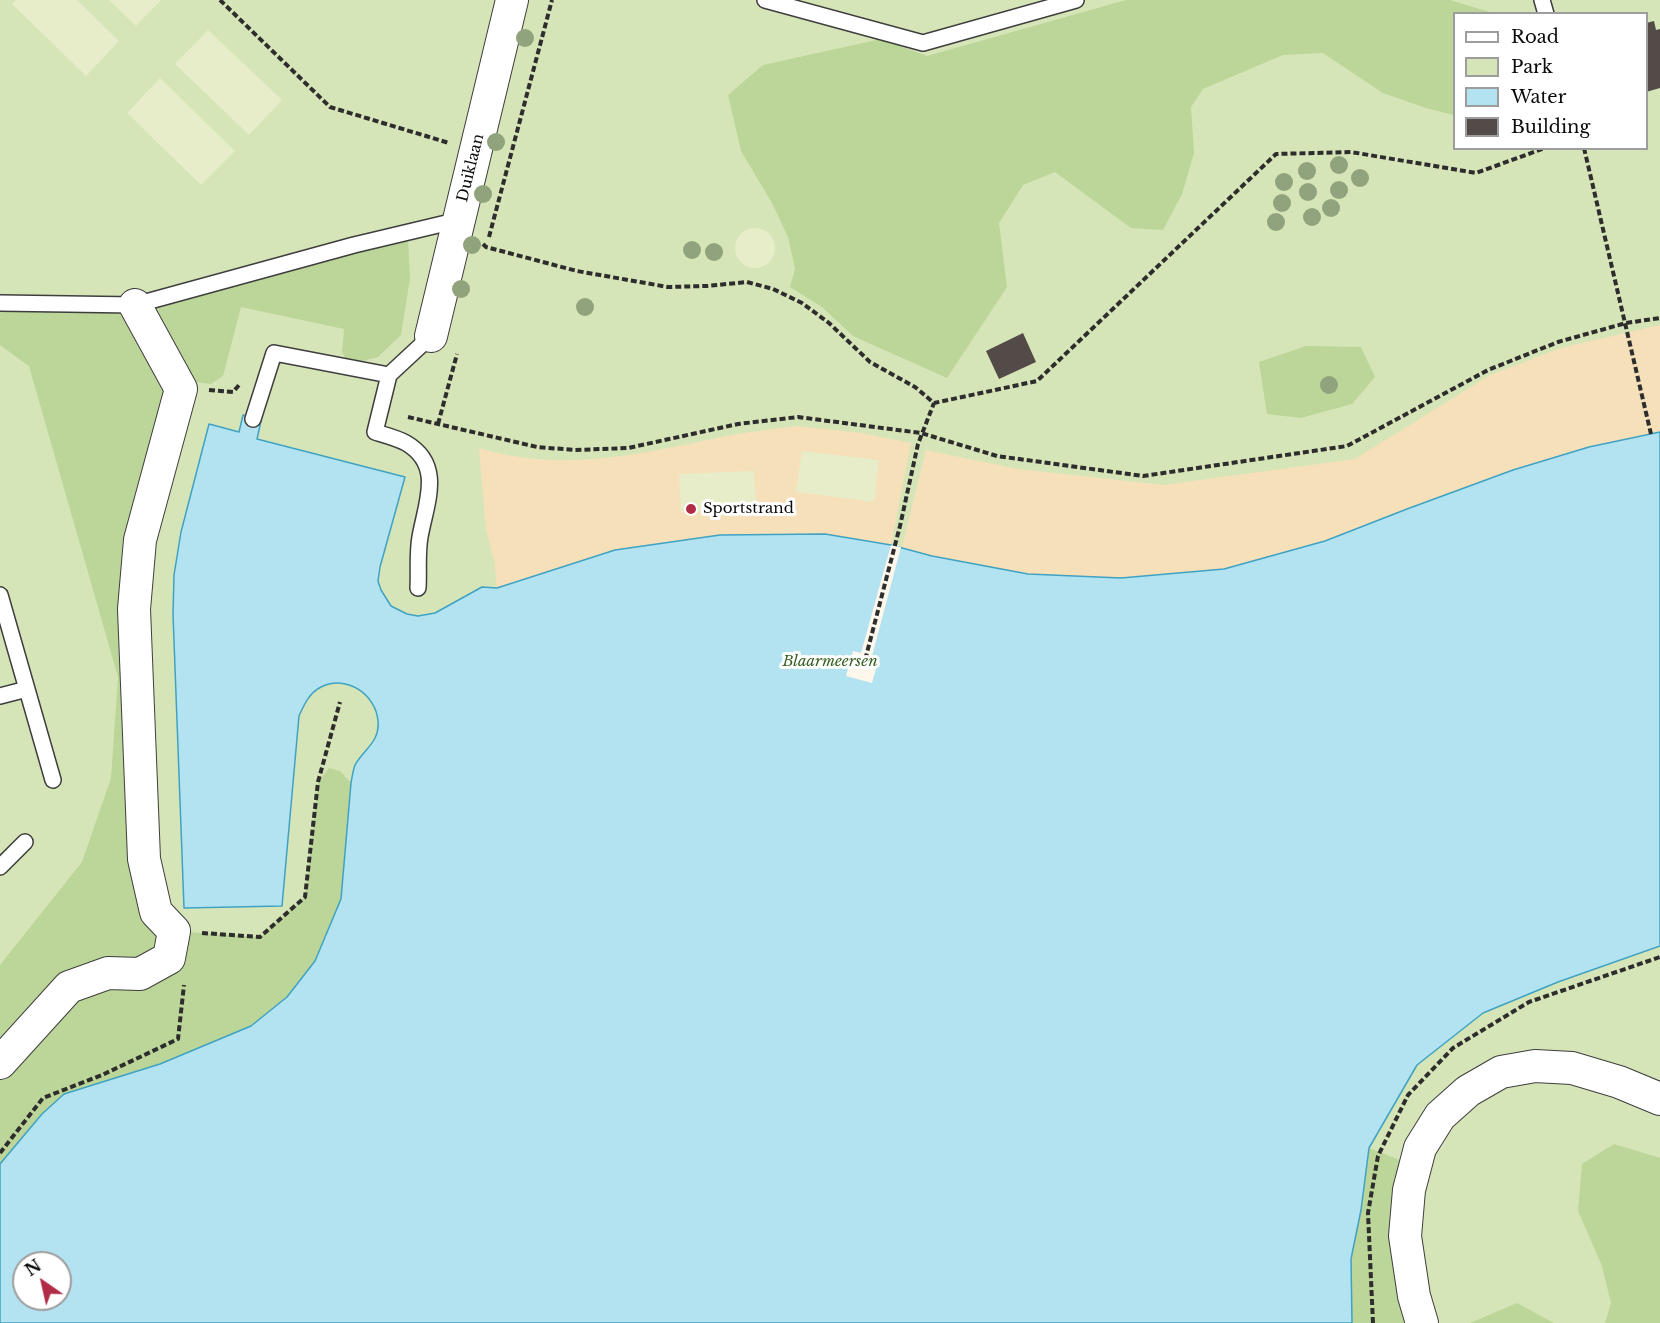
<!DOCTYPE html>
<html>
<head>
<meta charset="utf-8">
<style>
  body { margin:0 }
  #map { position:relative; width:1660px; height:1323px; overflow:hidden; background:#fef7eb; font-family:"Libre Baskerville",serif }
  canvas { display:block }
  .legend { position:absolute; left:1453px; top:12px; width:195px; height:138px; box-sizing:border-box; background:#fff; border:2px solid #9d9d9d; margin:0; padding:8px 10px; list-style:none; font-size:18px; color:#0b0b0b }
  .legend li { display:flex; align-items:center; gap:12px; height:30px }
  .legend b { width:30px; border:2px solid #9d9d9d }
  .north { position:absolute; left:12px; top:1251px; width:60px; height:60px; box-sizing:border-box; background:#fff; border:2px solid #9d9d9d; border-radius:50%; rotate:326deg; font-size:16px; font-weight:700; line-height:24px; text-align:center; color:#0b0b0b }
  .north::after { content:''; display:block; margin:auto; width:21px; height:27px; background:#b12d47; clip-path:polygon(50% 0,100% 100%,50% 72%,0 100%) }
</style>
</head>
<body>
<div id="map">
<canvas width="1660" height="1323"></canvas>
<ul class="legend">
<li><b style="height:8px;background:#fff"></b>Road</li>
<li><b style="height:16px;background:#d6e5b7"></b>Park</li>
<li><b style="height:16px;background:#b3e3f1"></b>Water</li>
<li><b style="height:16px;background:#534b48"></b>Building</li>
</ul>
<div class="north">N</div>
</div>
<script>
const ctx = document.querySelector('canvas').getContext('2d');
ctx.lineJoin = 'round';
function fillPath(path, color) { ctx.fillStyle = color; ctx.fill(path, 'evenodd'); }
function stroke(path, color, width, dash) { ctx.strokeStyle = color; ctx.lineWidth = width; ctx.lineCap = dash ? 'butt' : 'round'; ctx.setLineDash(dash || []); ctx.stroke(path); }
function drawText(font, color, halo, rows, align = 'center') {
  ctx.font = font + ' "Libre Baskerville",serif'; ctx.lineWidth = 6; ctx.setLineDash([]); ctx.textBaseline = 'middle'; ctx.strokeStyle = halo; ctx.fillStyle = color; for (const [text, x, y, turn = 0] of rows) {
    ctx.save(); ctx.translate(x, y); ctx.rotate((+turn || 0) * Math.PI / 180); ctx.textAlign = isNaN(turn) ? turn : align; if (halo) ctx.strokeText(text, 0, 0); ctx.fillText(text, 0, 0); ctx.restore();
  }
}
fillPath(new Path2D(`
  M0 0H1660V1323H0ZM1454 14H1646V148H1454ZM24 1263H60V1299H24Z`), '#d6e5b7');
fillPath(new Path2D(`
  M1126 0H1450L1493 13 1454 14V115L1426 108 1383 93 1323 53 1283 55 1203 89 1191 107 1194 153 1182 194 1163 230 1131 228 1055 172 1023 185 999 223 1007 287 947 378 853 336 822 307 790 287 795 269 788 237 772 203 741 151 728 95 763 65 881 39 927 56Z
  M408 237 410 278 401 335 378 357 359 362 346 360 342 352 344 329 241 307 223 376 211 384 190 381 145 308Z
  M0 303 135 305 181 389 140 540 144 858 174 931 260 937 305 897 318 782 329 768 340 771 351 783 341 899 315 961 287 997 251 1026 160 1064 64 1094 42 1114 0 1164V965L82 862 111 778 118 677 29 366 0 345Z
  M1306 346 1361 347 1375 377 1352 404 1301 418 1267 414 1259 362Z
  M1614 1144 1660 1158V1323H1605L1611 1303 1602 1266 1578 1211 1582 1164Z
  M1369 1148 1402 1161 1409 1323H1352L1351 1259 1361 1210Z
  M1517 1303 1554 1323H1470Z`), '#bcd598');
fillPath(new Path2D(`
  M1660 325V432L1588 447 1407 509 1325 541 1224 569 1121 578 1028 574 932 556 902 547 926 450 1018 469 1163 485 1355 459 1490 375 1561 348Z
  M796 426 862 433 911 443 891 545 825 534 497 588 494 560 486 530 479 448C567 475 650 451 737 434 756 431 776 429 796 426Z`), '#f6e0ba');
fillPath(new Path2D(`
  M16 0H77L119 41 86 76 12 4Z
  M109 0H161L136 26Z
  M208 30 282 100 249 135 175 64Z
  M160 78 235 151 201 185 127 113Z
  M735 248a20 20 0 1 1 40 0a20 20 0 1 1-40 0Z
  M802 451 879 460 874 502 796 492Z
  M754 471 756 509 681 512 679 474Z`), '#e6edc8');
const water = new Path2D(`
  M243 415 261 421 257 439 405 477 380 567 378 581 381 590 391 606 407 614 418 616 435 613 482 587 497 588 615 550 720 535 825 534 891 545 932 556 1028 574 1121 578 1224 569 1325 541 1407 509 1513 470 1589 447 1660 432V946L1558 982 1483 1013 1417 1065 1369 1148 1361 1210 1351 1259 1352 1323H0V1164L42 1114 64 1094 160 1064 251 1026 287 997 315 961 341 899 351 783C352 778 353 770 355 765 364 749 380 742 378 721 376 695 347 674 321 687 309 693 304 705 299 716L282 906 184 908 173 614 174 575 181 532 209 424 239 432ZM24 1263H60V1299H24Z`);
fillPath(water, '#b3e3f1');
stroke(water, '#3fa2c3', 1.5);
fillPath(new Path2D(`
  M891 545 901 547 872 656 879 658 872 683 846 676 853 651 861 653Z`), '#fef7eb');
fillPath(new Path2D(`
  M1654 21 1656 30 1660 29V88L1646 92V23Z
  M1023 333 1036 362 999 379 986 351Z`), '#534b48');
const lane = new Path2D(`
  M765 0 923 43 1076 0
  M1542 0 1546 14
  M0 303 135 305 354 245 459 220
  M389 375 375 432C385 435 397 438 406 443 444 465 426 503 420 537 417 553 419 572 418 588
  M253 419 274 353 389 375 431 336
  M0 595 53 780
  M0 696 27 689
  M0 867 25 842`);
const street = new Path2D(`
  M431 336 512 0
  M0 1063 69 987 108 973 140 974 169 958 174 931 156 912 144 859 134 609 140 540 181 389 135 305
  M1422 1323 1414 1296 1405 1236 1409 1190 1420 1148 1440 1116 1468 1091 1501 1072 1535 1066 1572 1068 1619 1082 1660 1099`);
stroke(lane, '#3e3e3e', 18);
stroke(street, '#3e3e3e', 34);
stroke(new Path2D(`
  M220 0 330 107 449 143
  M1584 148 1651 434
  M489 237 552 0
  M483 244 486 247 577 271 668 287 707 286 747 282 773 289 802 303 829 323 870 362 915 387 934 403 1037 381 1276 154 1351 152 1476 173 1545 148
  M209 390 233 392 240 384
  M408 417 537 447 575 450 628 448 738 424 798 417 921 433 997 456 1143 476 1347 446 1488 370 1558 342 1626 323 1660 318
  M438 424 457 354
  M863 668 900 526 918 444 934 403
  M202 933 260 937 305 897 318 782 340 702
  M0 1153 43 1098 102 1075 178 1039 184 985
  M1373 1323 1368 1213 1378 1156 1408 1095 1453 1048 1529 1002 1660 957`), '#2d2d2d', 4, [6, 3]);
stroke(lane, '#fff', 15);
stroke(street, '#fff', 32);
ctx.fillStyle = '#90a37c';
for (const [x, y] of [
  [525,38],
  [496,142],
  [1339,165],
  [1307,171],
  [1360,178],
  [1284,182],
  [1339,190],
  [1308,192],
  [483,194],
  [1282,203],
  [1331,208],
  [1312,217],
  [1276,222],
  [472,245],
  [692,250],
  [714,252],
  [461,289],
  [585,307],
  [1329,385]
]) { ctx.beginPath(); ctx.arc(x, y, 9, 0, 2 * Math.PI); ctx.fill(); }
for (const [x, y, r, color] of [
  [691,509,6,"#b12d47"]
]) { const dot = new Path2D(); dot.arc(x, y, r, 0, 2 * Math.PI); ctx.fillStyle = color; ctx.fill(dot); stroke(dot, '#fff', 2); }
drawText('15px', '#0b0b0b', '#fff', [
  ["Duiklaan",471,168,-76]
]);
drawText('15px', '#0b0b0b', '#fff', [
  ["Sportstrand",703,509]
], 'left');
drawText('italic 15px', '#365e21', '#fff', [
  ["Blaarmeersen",830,662]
]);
</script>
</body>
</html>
